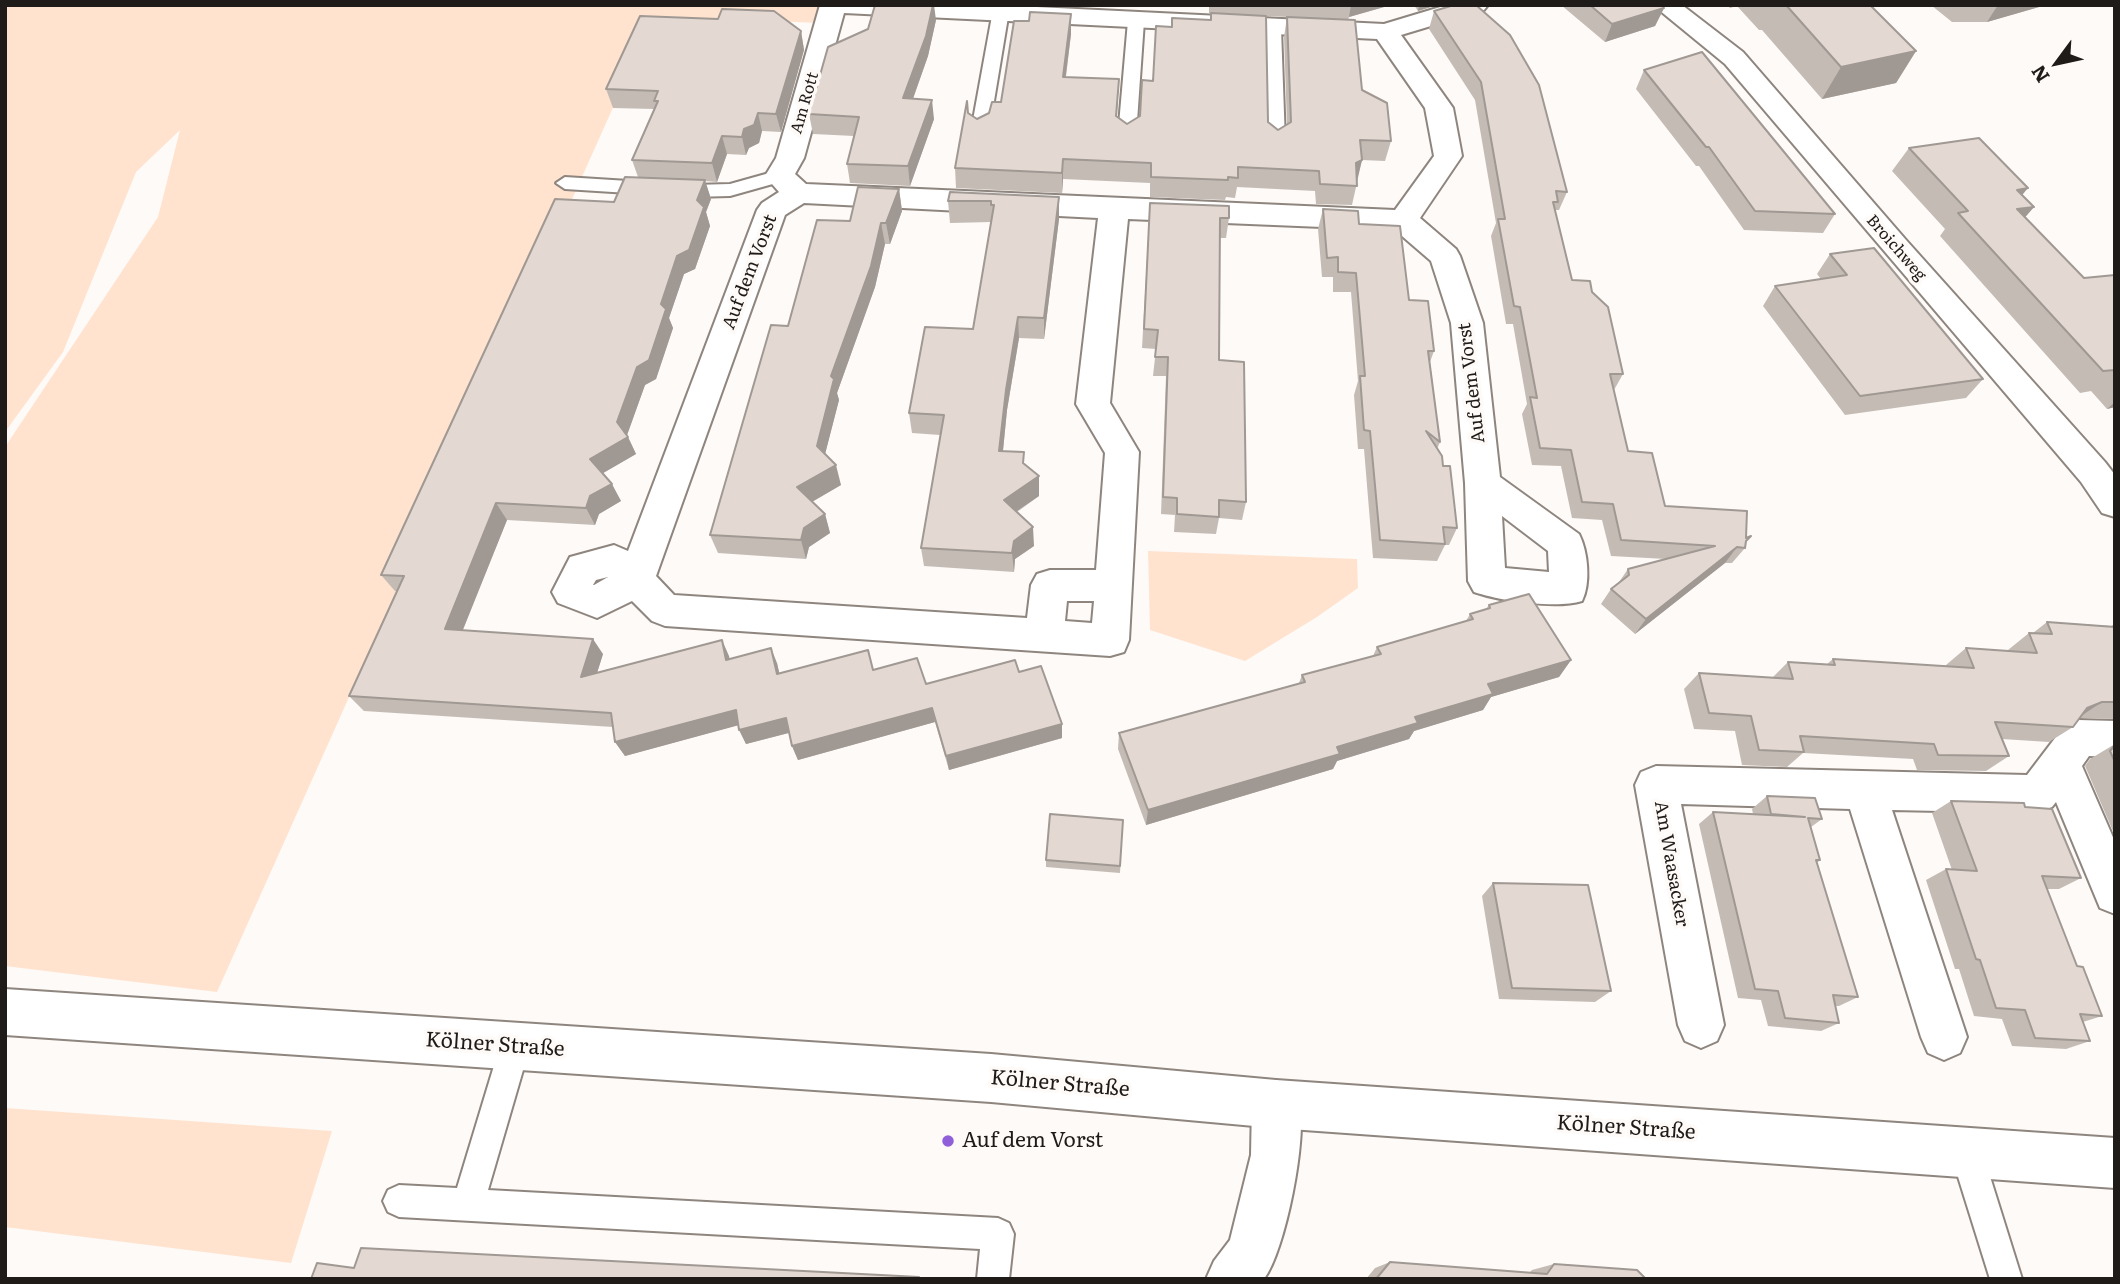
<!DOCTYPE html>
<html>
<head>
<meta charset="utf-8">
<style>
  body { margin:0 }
  #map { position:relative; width:2120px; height:1284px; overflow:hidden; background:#fefaf7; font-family:Literata,serif }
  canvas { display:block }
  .frame { position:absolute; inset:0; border:7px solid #1f1b18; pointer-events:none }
  .north { position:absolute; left:2022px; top:28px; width:70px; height:70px; -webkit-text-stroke:5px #fefaf7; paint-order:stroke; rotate:237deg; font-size:19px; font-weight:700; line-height:28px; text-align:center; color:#1f1b18 }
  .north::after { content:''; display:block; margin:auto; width:24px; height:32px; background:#1f1b18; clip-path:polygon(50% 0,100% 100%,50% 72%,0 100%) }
</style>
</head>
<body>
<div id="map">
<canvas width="2120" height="1284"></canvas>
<div class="frame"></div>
<div class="north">N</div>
</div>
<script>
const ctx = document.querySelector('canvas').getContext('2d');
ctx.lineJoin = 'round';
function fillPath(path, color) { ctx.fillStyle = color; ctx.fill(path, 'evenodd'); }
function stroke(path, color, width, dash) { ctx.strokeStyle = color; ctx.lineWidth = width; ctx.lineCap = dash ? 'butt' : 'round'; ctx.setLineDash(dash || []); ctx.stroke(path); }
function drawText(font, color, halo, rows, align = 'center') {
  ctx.font = font + ' Literata,serif'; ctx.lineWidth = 7; ctx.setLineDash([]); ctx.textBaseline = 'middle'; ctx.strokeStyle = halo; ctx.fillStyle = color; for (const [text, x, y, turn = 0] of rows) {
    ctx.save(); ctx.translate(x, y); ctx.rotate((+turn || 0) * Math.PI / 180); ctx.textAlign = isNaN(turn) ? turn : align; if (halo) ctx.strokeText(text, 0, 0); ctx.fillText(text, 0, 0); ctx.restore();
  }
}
fillPath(new Path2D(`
  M5 5H825L819 23 654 16 217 992 5 966V447L158 217 180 130 136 172 63 352 5 432Z
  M1148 551 1357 559 1358 588 1317 617 1245 661 1150 630Z
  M5 1108 332 1131 291 1263 5 1227Z`), '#ffe3cf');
const service = new Path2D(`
  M994 5H1010L989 131 980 137 971 131Z
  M1136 16 1144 21 1136 136 1127 142 1118 136 1128 21Z
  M1273 23 1281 28 1285 142 1276 148 1267 142 1265 28Z
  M780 170 789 176 787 180 730 196 692 197 565 189 556 183 565 177 692 185 730 184Z
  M515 1031 526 1035 530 1046 488 1190 998 1218 1009 1223 1014 1234 1009 1279H977L980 1249 399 1217 388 1212 383 1201 388 1190 399 1185 457 1188 500 1046 504 1035Z
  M1966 1135 1977 1140 1982 1151 2022 1279H1990L1950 1151 1955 1140Z`);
const minor = new Path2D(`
  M820 5H996L1384 24 1447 5H1488L1484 10 1401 35 1453 108 1462 156 1420 218 1456 249 1460 256 1483 323 1500 477 1579 534C1588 552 1591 583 1582 601 1557 609 1500 601 1474 592L1468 581 1465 483 1451 323 1431 261 1395 230 1128 219 1110 403 1139 452 1129 640 1124 652 1110 656 665 626 652 621 632 601 597 618 558 603 552 592 570 557 614 545 628 551 757 210 762 203 779 192 765 176 776 158ZM844 13 1377 39 1425 108 1434 156 1395 210 806 184 795 174 804 158ZM804 203 1098 218 1076 404 1105 453 1096 570H1050L1037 574 1031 585 1027 618 674 595 656 576 785 215ZM1502 516 1548 551 1549 572 1505 568ZM608 577 594 585H593L596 580ZM1067 601H1094L1092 623 1065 621Z
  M1653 5H1682L1743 52 1906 240 2105 462 2115 475V517L2102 513 2081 482 1725 64Z
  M2079 720 2115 721V757L2089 756 2082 766 2115 842V914L2100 908 2056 802 2052 807 2037 813 1892 810 1967 1037 1960 1053 1944 1060 1928 1053 1921 1037 1850 809 1681 804 1724 1025 1717 1041 1701 1048 1685 1041 1678 1025 1635 785 1641 772 1656 766 2027 775 2065 725Z
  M1276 1080 1293 1087C1295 1092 1298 1097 1299 1102 1308 1136 1285 1252 1264 1279H1206L1214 1261 1230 1240 1251 1155 1252 1104 1259 1087Z`);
const secondary = new Path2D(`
  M5 989 991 1054 1276 1080 2115 1138V1188L1276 1128 991 1102 5 1035Z`);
stroke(service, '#8e857e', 4);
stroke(minor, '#8e857e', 4);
stroke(secondary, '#8e857e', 4);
fillPath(service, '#fff');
fillPath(minor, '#fff');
fillPath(secondary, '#fff');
fillPath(new Path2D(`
  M1209 5H1391L1349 17 1348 20 1209 13Z
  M1414 5H1437L1418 11Z
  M1561 5H1662L1664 8 1655 26 1605 42Z
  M1727 5H1870L1916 51 1896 83 1822 99 1762 30H1759L1737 6 1730 8Z
  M1931 5H2046L1987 22H1952Z
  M1434 11 1567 192 1559 210H1555L1572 280 1592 292 1623 374 1614 390 1628 451 1665 506 1746 538 1751 536 1745 543V548L1732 563H1725L1635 634 1601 604 1611 589 1617 585 1628 569 1666 559 1611 556 1602 520 1572 518 1561 466 1532 465 1522 414 1527 404 1513 324H1506L1491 236 1496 223 1475 100 1429 29Z
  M1287 17 1362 90 1391 141 1385 161 1362 160 1352 205 1316 204 1315 191 1237 187 1235 198 1226 197 1225 200 1150 197V183L1063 179 1062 193 956 188 955 168 968 113 977 119 989 113 1001 102 1029 21 1071 34 1066 77 1119 79 1117 116 1127 124 1268 122 1278 130 1287 125 1284 37Z
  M936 20 928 56 913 99 934 119 910 186 850 183 847 164 854 136 813 134 809 114Z
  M801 31 804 50 781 132 762 131 759 143 749 148 746 155 727 154 717 182 705 181 711 199 706 212 710 226 695 269 684 274 669 318 673 328 656 379 645 385 627 435 636 454 603 473 621 501 599 514 595 525 507 520 463 630 603 654 597 673 722 640 729 659 777 663 779 673 873 670 926 684 1019 672 1062 724V738L949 770 935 722 798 760 792 746 789 733 746 744 738 725 625 756 615 742 613 727 364 711 349 696 397 591H395L381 575 614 202 638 177 632 160 654 109 613 108 606 89Z
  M1644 70 1835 214 1823 233 1744 230 1699 166H1696L1636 89Z
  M1909 148 2022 196 2034 207 2025 217 2084 278 2115 275V407L2107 409 2091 391 2080 393 1940 236 1945 229 1892 171Z
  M899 189 902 211 890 244H885L875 287 837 393 839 400 825 454 841 485 812 502 825 514 830 533 809 547 806 559 718 553 710 535 788 326 850 221Z
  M1059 197V219L1044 339 1019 338 1007 410 1003 451 1025 464 1039 476V496L1017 512 1034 546 1015 559 1014 572 924 566 921 548 940 435 912 433 909 413 973 329 991 222 950 223 948 201Z
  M1150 203 1229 218 1226 238H1220L1219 360 1246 502 1242 520 1219 518 1216 534 1174 532 1175 515 1161 514 1166 376H1153L1156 349 1142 348Z
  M1323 209 1359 224 1409 300 1434 351 1430 362 1440 442 1437 449 1443 466 1457 528 1449 545H1445L1437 561 1373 558 1364 449H1358L1354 395 1358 381 1351 292H1333V277H1322L1318 229Z
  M1830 254 1983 379 1966 398 1845 415 1763 306 1775 286 1821 279 1817 274Z
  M1489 605 1571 660 1559 677 1491 697 1483 710 1414 731 1409 739 1337 761 1333 769 1146 825 1118 749 1119 733 1299 683 1302 675 1373 656 1377 647 1466 621 1470 614 1486 609Z
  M2047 622 2111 626 2115 624V719L2079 718 2073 727 2049 742 2002 739 2009 756 1986 771 1917 770 1913 759 1803 753 1787 767 1742 765 1735 731 1694 729 1684 689 1699 673 1772 678 1788 662 1827 664 1833 659 1946 666V665L1966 648 2008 651V650L2029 633H2033Z
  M2115 744V836L2085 766 2090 759Z
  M1767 796 1822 819 1811 827 1820 860 1817 863 1858 997 1839 1006H1835L1839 1023 1821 1031 1768 1026 1761 1000 1738 998 1699 824 1713 812 1753 814 1752 809Z
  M1951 801 2025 807 2081 878 2059 889H2047L2077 966 2102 1016 2083 1022 2090 1041 2066 1049 2012 1046 2002 1019 1974 1016 1959 969H1955L1926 880 1946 869 1952 870 1932 813Z
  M1123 820 1120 873 1046 867V860Z
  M1493 883 1611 991 1595 1002 1499 999 1482 896Z
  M1390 1262 1529 1273 1532 1270 1554 1264 1646 1279H1366L1375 1268Z`), '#c4bbb5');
fillPath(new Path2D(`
  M933 5H934L936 20 928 56 906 118 903 98Z
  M1351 5H1391L1349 17Z
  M1419 5H1437L1418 11Z
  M1998 5H2046L1987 22Z
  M1664 8 1655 26 1605 42 1612 24Z
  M1071 14V34L1063 97V77Z
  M801 31 804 50 781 132 776 114Z
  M1916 51 1896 83 1822 99 1841 67Z
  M932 100 934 119 910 186 908 166Z
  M758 113 762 131 759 143 749 148 746 155 742 137 744 129Z
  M722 136 727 154 717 182 712 163Z
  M1063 159V179L1062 193V173Z
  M1362 160 1357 180 1356 163Z
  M705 180 711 199 706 212 710 226 695 269 684 274 669 318 673 328 656 379 645 385 626 438 628 437 636 454 598 476 590 459 617 422Z
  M2028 188 2009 211 2017 190Z
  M899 189 902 211 890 244 886 223Z
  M1059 197V219L1044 339V318Z
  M2034 207 2014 230 2017 209Z
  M881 223 885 244 875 287 837 393 839 400 822 466 817 446 831 376Z
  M1018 317 1019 338 1007 410 1001 470 999 451 1006 390Z
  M2115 402V407L2107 409Z
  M836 465 841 485 803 507 797 487Z
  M1039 476V496L1005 519 1004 500Z
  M612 484 621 501 599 514 595 525 586 508 590 496Z
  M496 503 507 520 457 644 445 629Z
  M825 514 830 533 809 547 806 559 801 540 804 528Z
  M1033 527 1034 546 1015 559 1014 572 1012 553 1014 541Z
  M1737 547 1725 563 1635 634 1646 619Z
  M593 639 603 654 591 692 581 677Z
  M722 640 729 656 733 675 726 660Z
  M771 648 777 663 783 689 777 674Z
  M1571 660 1559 677 1491 697 1483 710 1414 731 1409 739 1337 761 1333 769 1146 825 1148 810 1337 747 1415 717 1488 684Z
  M2102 702 2078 718 2087 708Z
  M932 708 935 722 798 760 792 746Z
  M736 710 743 724 625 756 615 742Z
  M786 718 792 732 746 744 739 730Z
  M1062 724V738L949 770 946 756Z`), '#a09893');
const building = new Path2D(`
  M875 5H933L926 36 903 98 932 100 908 166 847 164 859 117 809 114 828 47 868 29Z
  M1454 5H1476L1510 35 1539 85 1567 192 1556 191 1558 202H1553L1572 280 1590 281 1592 292 1608 307 1623 374H1610L1628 451 1652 453 1665 506 1747 511 1746 538 1751 536 1746 541 1745 548 1737 547 1646 619 1611 589 1629 575 1628 569 1715 546 1621 540 1613 504 1582 502 1571 450 1540 448 1530 397 1537 398 1520 307 1514 306 1498 219H1505L1481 82 1434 11Z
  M1590 5H1662L1664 8 1612 24Z
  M1786 5H1870L1916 51 1841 67Z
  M722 9 774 11 801 31 776 114 758 113 754 125 744 129 742 137 722 136 712 163 632 160 658 101H654L658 91 606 89 640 16 718 19Z
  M1030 12 1071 14 1063 77 1119 79 1116 116 1127 124 1140 116 1142 80 1153 81 1156 26 1172 27V18L1211 20V13L1266 16 1268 122 1278 130 1291 122 1287 17 1355 20 1362 90 1387 103 1391 141 1360 140 1362 160 1356 163 1357 186 1320 184 1319 171 1238 167V178L1228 177V180L1151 177V163L1063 159 1062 173 955 168 967 101 968 113 977 119 989 113 992 102H1001L1014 21H1029Z
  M1702 52 1835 214 1755 211 1709 147H1706L1644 70Z
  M1979 138 2028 188 2017 190 2034 207 2017 209 2084 278 2115 275V370L2103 371 1958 213 1968 211 1909 148Z
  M625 177 705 180 697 200 704 207 689 250 677 256 661 304 666 309 649 360 637 367 617 422 628 437 590 459 612 484 590 496 586 508 496 503 445 629 593 639 581 677 722 640 726 660 771 648 777 674 868 650 873 670 917 658 926 684 1015 660 1019 672 1041 666 1062 724 946 756 932 708 792 746 786 718 739 730 736 710 615 742 611 713 349 696 404 576 381 575 555 199 614 202Z
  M858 187 899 189 886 223H881L871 266 831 376 834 379 817 446 836 465 797 487 825 514 804 528 801 540 710 535 771 325 788 326 817 220 850 221Z
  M950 192 1059 197 1044 318 1018 317 1006 390 999 451 1024 452 1023 463 1039 476 1004 500 1033 527 1014 541 1012 553 921 548 944 415 909 413 925 327 973 329 994 205H991V201H948Z
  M1150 203 1229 206V218H1220L1219 360 1244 362 1246 502 1219 500V517L1177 514V498L1163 497 1168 357H1155L1158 330 1144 329Z
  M1323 209 1358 211 1359 224 1400 226 1409 300 1428 301 1434 351H1428L1440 442 1426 431 1442 456 1443 466H1450L1457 528 1443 527 1445 544 1380 540 1370 431 1364 430 1360 376H1365L1356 273 1338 272V257L1327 258Z
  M1874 248 1983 379 1860 396 1775 286 1847 275 1830 254Z
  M1529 594 1571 660 1488 684 1493 694 1415 717 1418 723 1337 747 1340 754 1148 810 1119 733 1305 682 1302 675 1381 654 1377 647 1473 619 1470 614 1490 608 1489 605Z
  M2047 622 2115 627V702H2102L2087 708 2073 727 1995 722 2009 756 1938 755 1934 744 1800 736 1804 752 1759 750 1751 716 1709 713 1699 673 1793 679 1788 662 1835 665 1833 659 1974 668 1966 648 2037 653 2029 633 2052 634Z
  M2115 745V762L2110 751Z
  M1767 796 1815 798 1822 819 1808 818 1820 860H1816L1858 997 1833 995 1839 1023 1785 1018 1778 991 1755 989 1713 812 1805 817 1771 814Z
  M1951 801 2024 803 2025 807 2052 809 2081 878 2042 876 2077 966 2083 967 2102 1016 2080 1014 2090 1041 2035 1038 2025 1010 1996 1008 1980 960 1976 959 1946 869 1977 871Z
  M1050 814 1123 820 1120 866 1046 860Z
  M1493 883 1588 885 1611 991 1512 988Z
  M361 1248 919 1277 918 1279H311L317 1263 354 1268Z
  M1390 1262 1547 1274 1554 1264 1637 1270 1646 1279H1376Z`);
fillPath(building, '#e4d9d2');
stroke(building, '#a09893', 2);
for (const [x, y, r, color] of [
  [948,1141,7,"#8f60da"]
]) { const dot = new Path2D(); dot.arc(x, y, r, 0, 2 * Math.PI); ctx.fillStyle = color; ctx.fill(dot); stroke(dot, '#fefaf7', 2.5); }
drawText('16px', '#1f1b18', '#fefaf7', [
  ["Am Rott",805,103,-74],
  ["Broichweg",1896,248,49]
]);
drawText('18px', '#1f1b18', '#fefaf7', [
  ["Auf dem Vorst",750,272,-69],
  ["Auf dem Vorst",1472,383,-97],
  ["Am Waasacker",1671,864,80]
]);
drawText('21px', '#1f1b18', '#fefaf7', [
  ["Kölner Straße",495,1045,4],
  ["Kölner Straße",1060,1084,5],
  ["Kölner Straße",1626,1128,4]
]);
drawText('21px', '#1f1b18', '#fefaf7', [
  ["Auf dem Vorst",962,1141]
], 'left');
</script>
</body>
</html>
